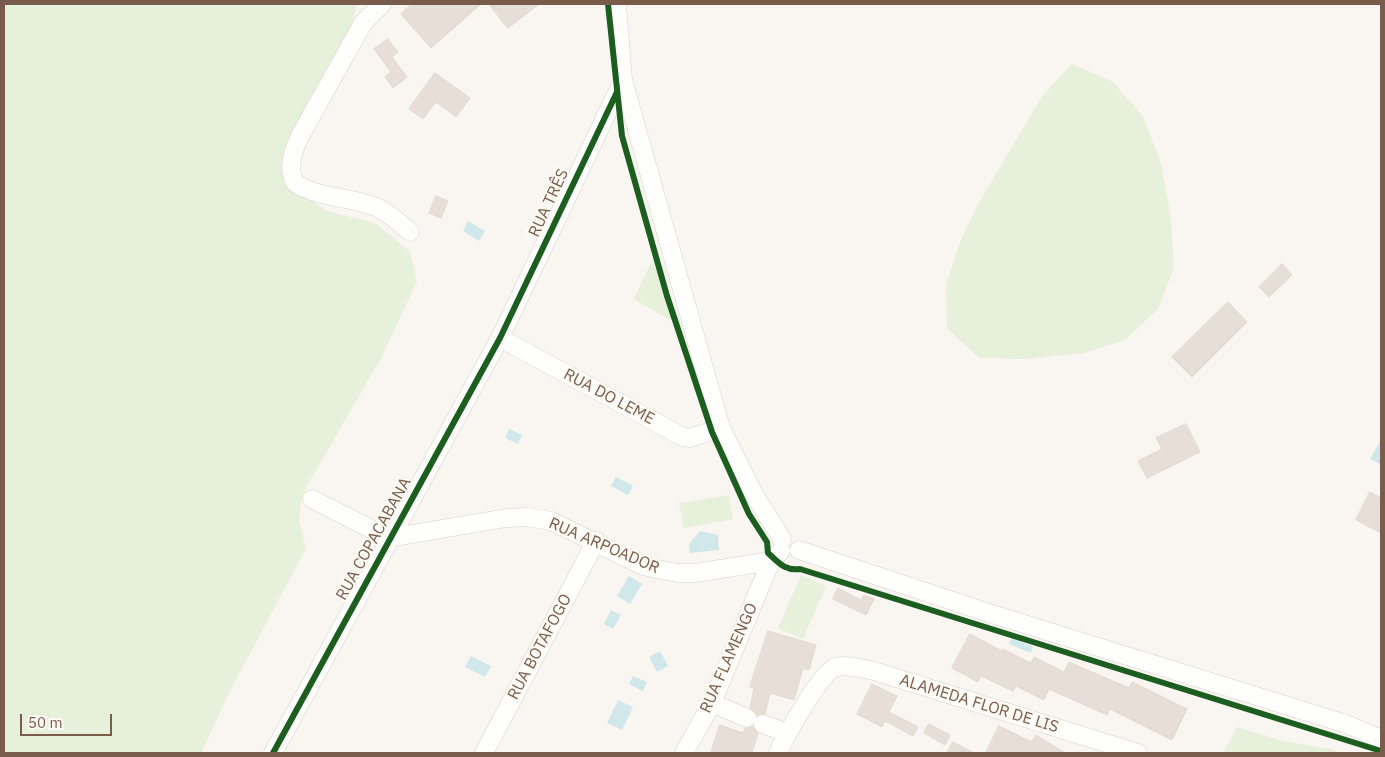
<!DOCTYPE html>
<html>
<head>
<meta charset="utf-8">
<style>
  body { margin:0 }
  #map { position:relative; width:1385px; height:757px; overflow:hidden; background:#f9f5f0; font-family:"IBM Plex Sans",sans-serif }
  canvas { display:block }
  .frame { position:absolute; inset:0; border:5px solid #7a5c4d; pointer-events:none }
  .scale { position:absolute; left:20px; top:714px; width:92px; height:22px; box-sizing:border-box; border:2px solid #7a5c4d; border-top:0; padding-left:6px; font-size:15px; line-height:18px; white-space:nowrap; color:#7a5c4d; -webkit-text-stroke:4px #fffaf3; paint-order:stroke }
</style>
</head>
<body>
<div id="map">
<canvas width="1385" height="757"></canvas>
<div class="frame"></div>
<div class="scale">50 m</div>
</div>
<script>
const ctx = document.querySelector('canvas').getContext('2d');
ctx.lineJoin = 'round';
function fillPath(path, color) { ctx.fillStyle = color; ctx.fill(path, 'evenodd'); }
function stroke(path, color, width, dash) { ctx.strokeStyle = color; ctx.lineWidth = width; ctx.lineCap = dash ? 'butt' : 'round'; ctx.setLineDash(dash || []); ctx.stroke(path); }
function drawText(font, color, halo, rows, align = 'center') {
  ctx.font = font + ' "IBM Plex Sans",sans-serif'; ctx.lineWidth = 4; ctx.setLineDash([]); ctx.textBaseline = 'middle'; ctx.strokeStyle = halo; ctx.fillStyle = color; for (const [text, x, y, turn = 0] of rows) {
    ctx.save(); ctx.translate(x, y); ctx.rotate((+turn || 0) * Math.PI / 180); ctx.textAlign = isNaN(turn) ? turn : align; if (halo) ctx.strokeText(text, 0, 0); ctx.fillText(text, 0, 0); ctx.restore();
  }
}
fillPath(new Path2D(`
  M4 4H357C351 39 328 66 311 96 301 114 293 133 283 151L296 190 327 211 375 223 410 251 417 282 382 356 302 495 299 520 306 549 233 685 201 753H4Z
  M1072 64 1113 82 1143 116 1161 164 1171 217 1174 268 1158 309 1125 340 1084 353 1023 359 979 358 947 328 946 285 960 242 976 208 1042 96Z
  M655 254 682 327 634 299Z
  M729 495 733 519 684 528 679 503Z
  M801 575 826 586 803 639 778 628Z
  M1237 727 1283 741 1331 749 1340 753H1223Z`), '#e7f0db');
fillPath(new Path2D(`
  M468 221 485 231 479 241 463 231Z
  M509 429 522 435 518 444 505 438Z
  M1380 441 1381 442V465L1370 459Z
  M616 477 633 486 628 495 611 486Z
  M700 531 718 535 719 550 690 553 689 544Z
  M629 576 642 584 630 604 617 596Z
  M611 610 621 615 613 629 604 624Z
  M1012 638 1033 647 1031 653 1009 644Z
  M660 651 668 666 657 672 649 657Z
  M471 656 491 666 485 677 465 667Z
  M633 676 647 682 643 691 629 684Z
  M618 700 633 707 622 730 607 723Z`), '#d0e8ea');
const building = new Path2D(`
  M412 4H481L431 48 401 14Z
  M489 4H539L508 28Z
  M388 39 398 52 392 57 407 77 393 88 385 77 391 72 374 49Z
  M435 73 470 98 456 117 436 102 423 119 409 109Z
  M436 196 448 201 441 218 429 213Z
  M1282 264 1292 275 1269 297 1259 287Z
  M1228 302 1247 322 1192 377 1172 357Z
  M1186 424 1200 452 1147 478 1138 461 1162 449 1156 438Z
  M1370 492 1381 498V533L1356 520Z
  M838 588 861 600 864 595 874 599 866 615 833 599Z
  M768 631 816 645 809 670 803 668 794 700 770 693 765 714 757 715 750 708 754 688 750 687Z
  M970 634 1002 651 1003 649 1031 663 1034 657 1064 672 1069 662 1129 688 1132 682 1187 709 1172 740 1110 709 1107 715 1049 689 1044 700 1016 686 1013 691 981 676 978 682 952 668Z
  M872 684 897 696 889 712 918 727 913 736 885 721 882 727 857 714Z
  M929 724 950 735 945 745 924 733Z
  M720 725 743 733 745 728 753 727 758 733 752 753H711Z
  M999 726 1032 742 1036 735 1065 753H986Z
  M953 742 974 753H947Z`);
fillPath(building, '#e6ded7');
stroke(building, '#e2d8d2', 1);
const minor = new Path2D(`
  M382 4 363 23 300 136C293 150 287 168 295 183 320 199 349 196 376 207 389 213 400 223 410 232
  M617 4 623 80 721 428 755 496 782 539
  M500 338 683 437 690 438 721 428
  M312 499 389 538 506 518 527 517 551 521 643 566 677 573H695L771 561 781 551
  M799 550 992 614 1346 724 1381 739
  M712 703 747 718
  M763 724 787 733
  M273 753 500 338 623 80
  M484 753 596 541
  M684 753 712 703 771 561
  M778 753C785 737 821 671 836 667 848 664 862 669 874 671L1138 753`);
stroke(minor, '#d7d1cb', 19);
stroke(minor, '#fefefd', 18);
stroke(new Path2D(`
  M608 4 622 136 667 296 712 432 749 514 767 542 768 553C779 563 785 571 800 569L1381 751
  M273 753 500 338 617 92`), '#1b5e20', 6);
drawText('16px', '#7a5c4d', '#fffaf3', [
  ["RUA TRÊS",549,203,-65],
  ["RUA DO LEME",609,397,28],
  ["RUA COPACABANA",374,539,-61],
  ["RUA ARPOADOR",604,546,23],
  ["RUA BOTAFOGO",540,647,-62],
  ["RUA FLAMENGO",729,658,-66],
  ["ALAMEDA FLOR DE LIS",979,704,17]
]);
</script>
</body>
</html>
